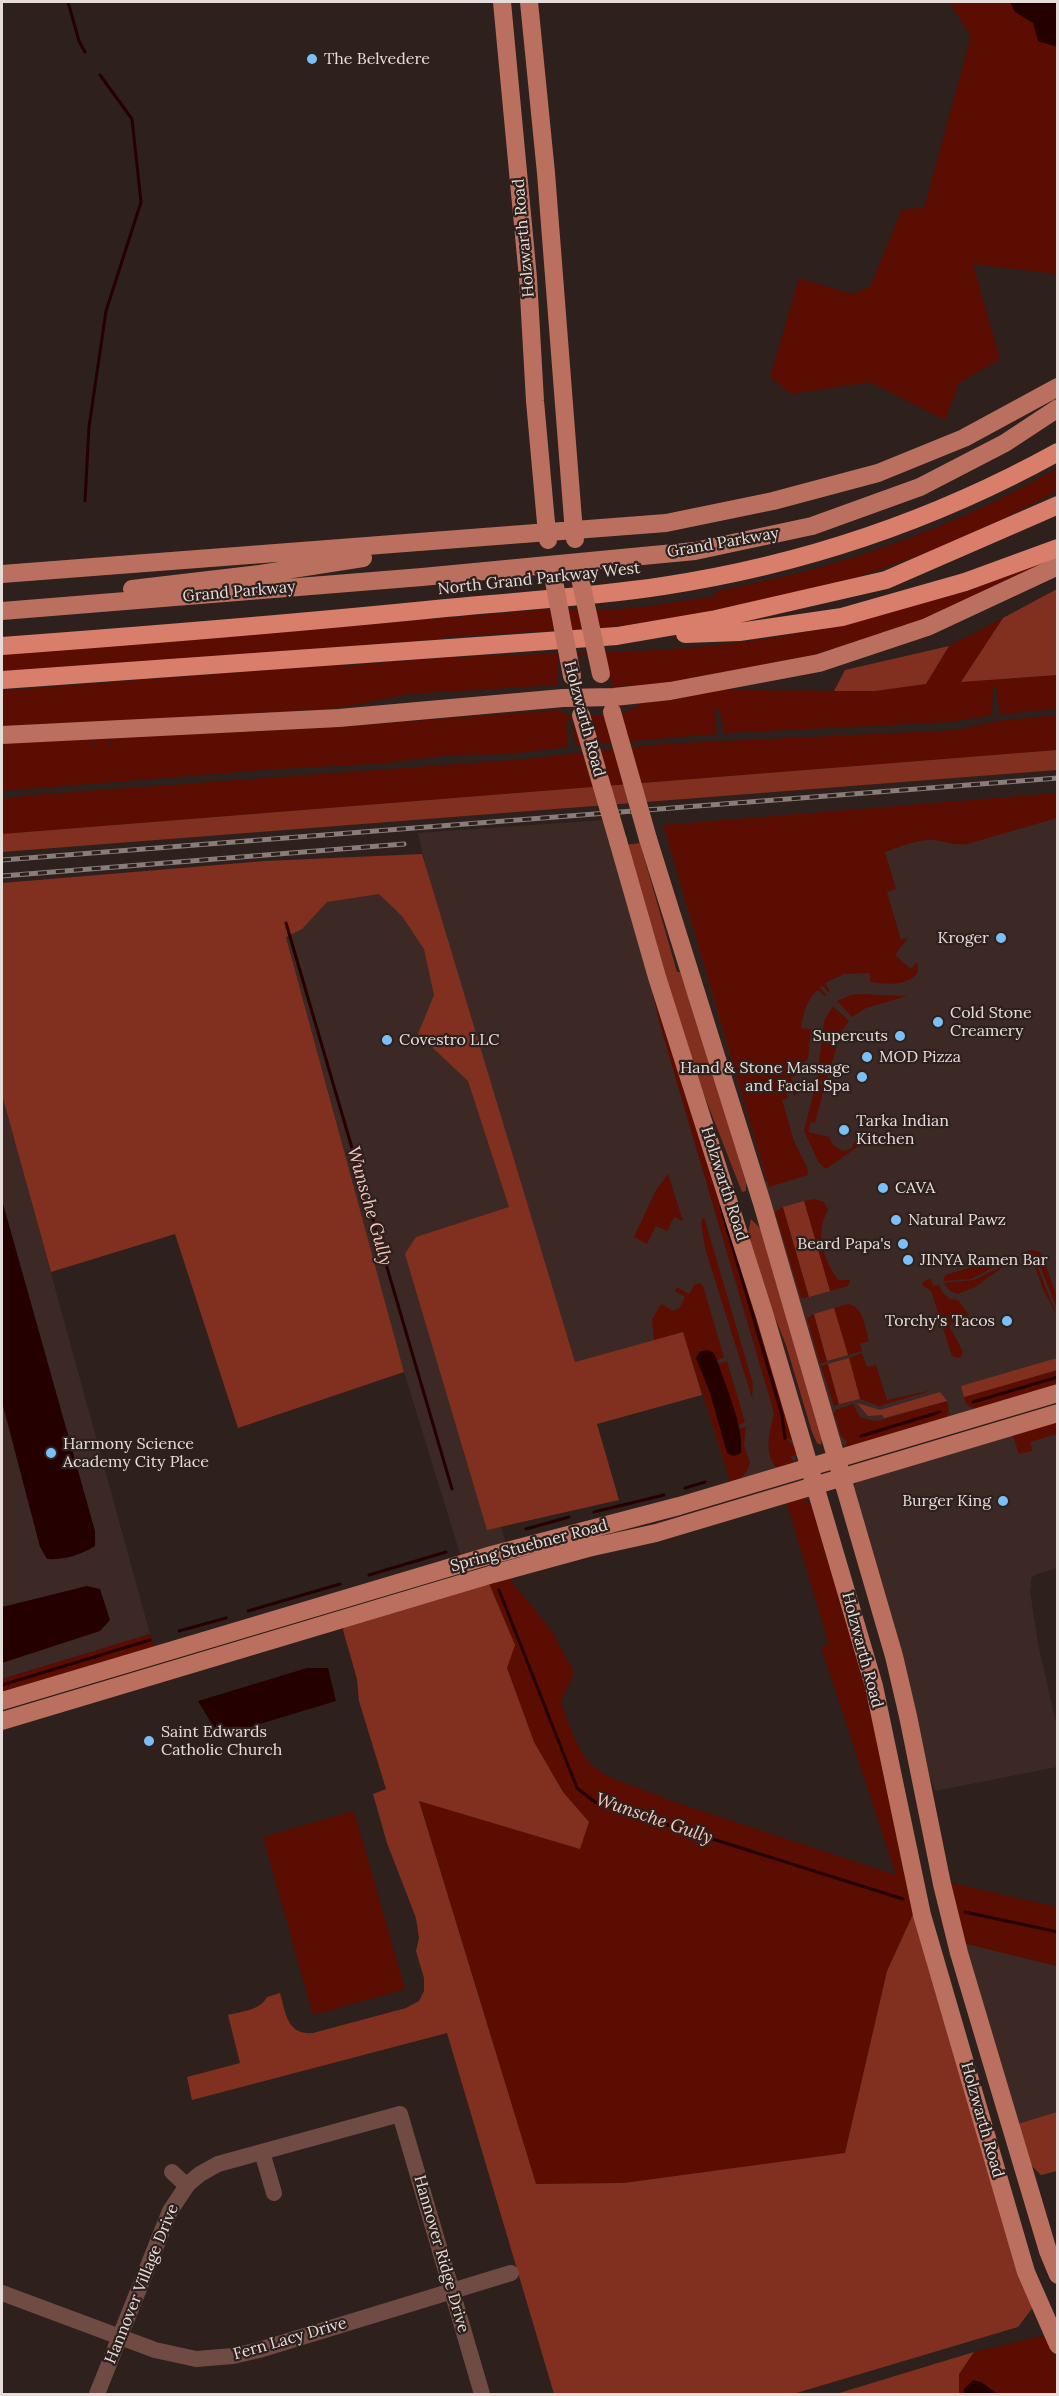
<!DOCTYPE html>
<html>
<head>
<meta charset="utf-8">
<style>
  body { margin:0 }
  #map { position:relative; width:1059px; height:2396px; overflow:hidden; background:#2e201d; font-family:Lora,serif }
  canvas { display:block }
  .frame { position:absolute; inset:0; border:3px solid #e6dddb; pointer-events:none }
</style>
</head>
<body>
<div id="map">
<canvas width="1059" height="2396"></canvas>
<div class="frame"></div>
</div>
<script>
const ctx = document.querySelector('canvas').getContext('2d');
ctx.lineJoin = 'round';
function fillPath(path, color) { ctx.fillStyle = color; ctx.fill(path, 'evenodd'); }
function stroke(path, color, width, dash) { ctx.strokeStyle = color; ctx.lineWidth = width; ctx.lineCap = dash ? 'butt' : 'round'; ctx.setLineDash(dash || []); ctx.stroke(path); }
function drawText(font, color, halo, rows, align = 'center') {
  ctx.font = font + ' Lora,serif'; ctx.lineWidth = 4.5; ctx.setLineDash([]); ctx.textBaseline = 'middle'; ctx.strokeStyle = halo; ctx.fillStyle = color; for (const [text, x, y, turn = 0] of rows) {
    ctx.save(); ctx.translate(x, y); ctx.rotate((+turn || 0) * Math.PI / 180); ctx.textAlign = isNaN(turn) ? turn : align; if (halo) ctx.strokeText(text, 0, 0); ctx.fillText(text, 0, 0); ctx.restore();
  }
}
fillPath(new Path2D(`
  M1057 793V1386L851 1447 845 1446 839 1442 761 1183 767 1181 766 1178 663 825Z
  M604 820 797 1453 795 1460 788 1466 731 1484 683 1332 575 1362 529 1210 414 1249 506 1543 461 1557 404 1372 279 910 429 880 418 833Z
  M2 1095 150 1634 2 1679Z
  M1057 1419V1568L1032 1576 1030 1591 1038 1644 1057 1727V1767L935 1791 920 1747 852 1494 854 1486 859 1480Z
  M963 1943 1057 1966V2116L1018 2128Z`), '#3c2925');
fillPath(new Path2D(`
  M949 2H1057V274L973 264 1000 359 959 383 945 420 870 382 791 394 770 377 799 278 852 294 870 287 902 209 924 208 971 36Z
  M1057 468V491L989 526 939 548 858 577 814 590 657 622 608 627 443 637 442 639 2 673V654L543 610H607L651 606 716 596V591C833 570 954 529 1057 468Z
  M1037 565 1039 567C1014 579 990 592 965 603 854 649 737 680 616 687L612 685 605 653 558 658 557 685 408 694 339 708 2 728V691L343 664 344 667C479 649 617 659 752 641 850 628 944 593 1037 565Z
  M1003 618 961 682 1057 675V709L1000 714 996 686H993L992 715 950 722 724 733 720 712 717 709H714L717 734 575 746 573 720 566 721 568 747 509 754 449 755 385 763 263 770 2 791V741L91 739V746H93V739L108 738 109 746 111 745 110 738 336 727 558 710 573 718 624 713 643 703 724 690 875 691 926 684 949 646Z
  M1057 715V750L2 834V799L33 795 527 759 663 744 958 730 997 721Z
  M1057 793V818L967 844C954 846 945 841 933 840 918 839 899 847 885 852L896 889 887 892 901 940 908 938 895 955 911 969 917 962 918 972C908 987 886 984 870 982V973L844 974 825 983 830 991 828 992 823 986 820 987 826 995 825 996 817 990C807 1001 803 1013 801 1028L811 1029 808 1059 795 1068 798 1074 791 1078 798 1089 801 1088 800 1092 794 1096 792 1089 786 1090 788 1098 782 1100 794 1141 807 1167 808 1175 769 1187 663 825Z
  M648 973 796 1443 788 1438 787 1439 797 1449V1454L790 1457 794 1461 788 1466 776 1467C763 1451 770 1432 774 1413L660 1025Z
  M859 994 907 996 866 1008 852 1017 837 1001 851 995Z
  M833 1006 849 1021 841 1032 826 1083 817 1080 824 1021Z
  M816 1083 825 1085 815 1123 811 1122 808 1132 829 1137 833 1145 842 1151 851 1149 855 1141 860 1145 826 1169 819 1163 804 1131Z
  M668 1174 683 1221 674 1217 667 1231 656 1226 647 1244 634 1237 656 1190Z
  M814 1199 824 1202 828 1210C814 1234 824 1259 838 1280H850L848 1286 830 1291 804 1201Z
  M783 1207 809 1297 801 1298 775 1212Z
  M704 1217 753 1384 752 1398 705 1248 701 1222Z
  M1031 1250 1040 1252 1043 1257 1057 1297V1308C1051 1296 1039 1257 1031 1253L1022 1256 1024 1252Z
  M1030 1256 1034 1258 1057 1316 1043 1289 1032 1259 1024 1261 1022 1259Z
  M1006 1257 1010 1259 971 1279 943 1281 945 1275Z
  M1010 1262 975 1287 958 1294 950 1291 944 1283 974 1280Z
  M931 1279 933 1286 939 1285 942 1292 950 1299 958 1300 969 1315 949 1325 963 1352 961 1357 957 1358 952 1356 931 1291 922 1285 924 1281Z
  M700 1283 703 1286 724 1357 716 1361 717 1364 727 1361 745 1422 736 1426 737 1429 746 1427 744 1445 750 1463 747 1471 738 1482 731 1484 683 1332 654 1340 652 1320 661 1304 674 1311 676 1309H679L685 1297 675 1291 677 1287 689 1294 695 1284Z
  M849 1304C864 1308 865 1328 869 1341L860 1344 862 1351 848 1355 834 1308Z
  M814 1314 827 1361 820 1364 807 1318Z
  M862 1353 867 1367 876 1365 887 1400 933 1390 879 1406 860 1399 849 1358Z
  M828 1364 839 1404 834 1406 821 1366Z
  M1057 1370V1386L975 1409 966 1404 964 1397Z
  M947 1401 949 1413 946 1418 851 1447 845 1446 847 1441 841 1436 834 1413 835 1410 853 1404 860 1417 874 1421 881 1420Z
  M1057 1419V1434L1030 1442 1032 1451 1019 1454 1012 1433Z
  M800 1497 805 1498 804 1502 806 1504 810 1501 825 1546 823 1549 824 1553 828 1554 860 1662 914 1912 887 1971 845 2153 624 2183 536 2184 419 1800 579 1848 589 1822 563 1792 534 1742 507 1668 515 1645 488 1581 507 1576 552 1631 574 1673 561 1701C566 1719 578 1751 592 1765 608 1781 647 1789 669 1800L896 1875 821 1647 829 1645 786 1500Z
  M150 1634 155 1648 2 1694V1679Z
  M354 1811 405 1989 313 2015 263 1837Z
  M947 1882 1057 1907V1966L963 1943Z
  M1042 2336C1059 2348 1057 2375 1057 2394H959V2374L974 2352Z`), '#5a0d00');
fillPath(new Path2D(`
  M1057 589V675L961 682 1003 618Z
  M949 646 926 684 875 691H834L845 670Z
  M1057 750V770L2 852V834Z
  M640 843 677 972H680L701 1033 746 1183V1191L742 1192 697 1077 625 845Z
  M422 854 575 1362 683 1332 702 1395 597 1424 619 1500 487 1530 405 1254 416 1237 509 1207 468 1081 418 1034 434 995 424 949 402 916 379 894 327 902 302 929 286 937 404 1372 238 1428 175 1234 51 1272 2 1095V883L265 861Z
  M804 1201 830 1291 809 1297 783 1207Z
  M751 1219 761 1229 822 1436 821 1445 817 1443 812 1432 786 1345 764 1290 748 1234Z
  M834 1308 848 1355 827 1361 814 1314Z
  M849 1358 860 1399 839 1404 828 1364Z
  M1057 1358V1370L964 1397 961 1386Z
  M940 1392 947 1401 884 1418 882 1415 868 1416 857 1403 880 1410Z
  M488 1581 515 1645 507 1668 534 1742 563 1792 589 1822 580 1849 419 1801 536 2184 624 2183 845 2153 887 1971 914 1912 1034 2306 1018 2327 793 2394H554L447 2033 192 2100 187 2077 240 2063 228 2015C243 2011 259 2011 267 1997L280 1993C286 2014 287 2035 313 2033L406 2008 419 2001 424 1991V1978L416 1951 419 1938 416 1918 387 1843 373 1794 386 1789 359 1701 357 1679 343 1630 344 1627Z
  M1057 2112V2171L1041 2175 1028 2162 1018 2124Z
  M974 2352 959 2374V2394H836Z`), '#81301f');
fillPath(new Path2D(`
  M1010 2H1057V47L1038 41 1033 23 1015 12Z
  M2 1200 95 1531V1546C81 1555 63 1560 47 1559L40 1547 2 1402Z
  M706 1350 713 1352 717 1360C725 1385 744 1426 741 1453L734 1456 727 1453 710 1393 696 1358 699 1352Z
  M87 1586 100 1589 110 1620 100 1631 2 1663V1607Z
  M307 1668H328L336 1701 233 1732 216 1731 198 1701Z
  M973 2380 981 2382 998 2394H964V2389Z`), '#250000');
stroke(new Path2D(`
  M68 2 79 41 85 52
  M85 501 89 427 106 311 141 202 132 119 100 75
  M286 923 452 1489
  M721 1207 782 1415 785 1438
  M973 1402 1058 1377
  M861 1436 940 1412
  M685 1488 705 1482
  M594 1512 664 1495
  M526 1529 569 1517
  M369 1575 446 1552
  M499 1590 577 1788 595 1802 903 1899
  M248 1611 340 1584
  M179 1631 226 1618
  M2 1685 150 1640
  M965 1912 1058 1932`), '#250000', 3);
stroke(new Path2D(`
  M262 2152 274 2193
  M172 2172 187 2186
  M2 2293 155 2350 196 2359 233 2356 259 2350 511 2273
  M97 2394 170 2211 188 2184 200 2174 218 2164 400 2114 482 2394`), '#704b43', 16);
stroke(new Path2D(`
  M502 2 528 278 535 401 546 523
  M529 2 546 173 573 520
  M2 574 666 523 773 501 878 473 964 438 1058 387
  M132 589 260 574 363 558
  M2 611 422 577 695 551 812 526 920 487 1005 443 1058 408
  M2 735 339 718 563 698 614 697 670 691 819 663 927 627 1058 566
  M648 839 762 1203 894 1656 908 1716 942 1884 959 1953 1048 2251 1058 2275
  M618 841 657 977 765 1316 874 1686 922 1915 1026 2272 1058 2345
  M2 1701 488 1556 679 1506 1058 1393
  M2 1721 493 1574 588 1548 656 1533 1058 1413`), '#bb705f', 18);
stroke(new Path2D(`
  M685 634 739 632 842 617 965 582 1058 548
  M2 646C150 635 298 623 446 608 518 601 591 597 663 586 802 565 935 520 1058 452
  M2 680 617 636 716 619 886 580 1058 505`), '#d87e6a', 18);
const rail = new Path2D(`
  M2 860 1058 778
  M2 876 404 844`);
stroke(rail, '#887d7a', 5);
stroke(rail, '#2e201d', 3, [9]);
stroke(new Path2D(`
  M573 520 575 539
  M546 523 548 540
  M580 578 601 674
  M554 581 572 676
  M612 712 648 839
  M581 715 618 841`), '#bb705f', 18);
for (const [x, y, r, color] of [
  [312,59,6,"#7abff8"],
  [1001,938,6,"#7abff8"],
  [938,1022,6,"#7abff8"],
  [900,1036,6,"#7abff8"],
  [387,1040,6,"#7abff8"],
  [867,1057,6,"#7abff8"],
  [862,1077,6,"#7abff8"],
  [844,1130,6,"#7abff8"],
  [883,1188,6,"#7abff8"],
  [896,1220,6,"#7abff8"],
  [903,1244,6,"#7abff8"],
  [908,1260,6,"#7abff8"],
  [1007,1321,6,"#7abff8"],
  [51,1453,6,"#7abff8"],
  [1003,1501,6,"#7abff8"],
  [149,1741,6,"#7abff8"]
]) { const dot = new Path2D(); dot.arc(x, y, r, 0, 2 * Math.PI); ctx.fillStyle = color; ctx.fill(dot); stroke(dot, '#2e201d', 2); }
drawText('16px', '#e6dddb', '#2e201d', [
  ["The Belvedere",324,59],
  ["Kroger",989,938,"right"],
  ["Cold Stone",950,1013],
  ["Creamery",950,1031],
  ["Supercuts",888,1036,"right"],
  ["Covestro LLC",399,1040],
  ["MOD Pizza",879,1057],
  ["Hand & Stone Massage",850,1068,"right"],
  ["and Facial Spa",850,1086,"right"],
  ["Tarka Indian",856,1121],
  ["Kitchen",856,1139],
  ["CAVA",895,1188],
  ["Natural Pawz",908,1220],
  ["Beard Papa's",891,1244,"right"],
  ["JINYA Ramen Bar",920,1260],
  ["Torchy's Tacos",995,1321,"right"],
  ["Harmony Science",63,1444],
  ["Academy City Place",63,1462],
  ["Burger King",991,1501,"right"],
  ["Saint Edwards",161,1732],
  ["Catholic Church",161,1750]
], 'left');
drawText('16px', '#e6dddb', '#2e201d', [
  ["Holzwarth Road",524,238,-95],
  ["Grand Parkway",723,543,-10],
  ["North Grand Parkway West",539,579,-6],
  ["Grand Parkway",239,592,-5],
  ["Holzwarth Road",584,719,75],
  ["Holzwarth Road",724,1184,72],
  ["Spring Stuebner Road",529,1546,-15],
  ["Holzwarth Road",862,1650,75],
  ["Holzwarth Road",982,2120,74],
  ["Hannover Ridge Drive",441,2254,74],
  ["Hannover Village Drive",142,2284,-68],
  ["Fern Lacy Drive",290,2339,-16]
]);
drawText('italic 18px', '#f8c7bb', '#2e201d', [
  ["Wunsche Gully",369,1206,74],
  ["Wunsche Gully",654,1819,19]
]);
</script>
</body>
</html>
